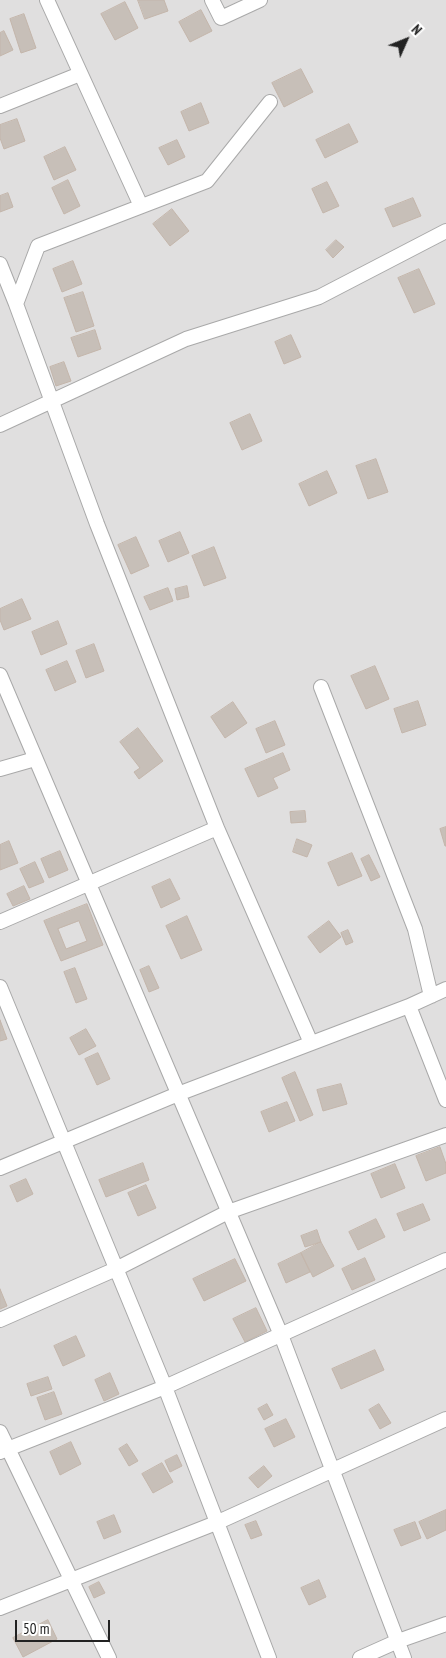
<!DOCTYPE html>
<html>
<head>
<meta charset="utf-8">
<style>
  body { margin:0 }
  #map { position:relative; width:446px; height:1658px; overflow:hidden; background:#f2efe9; font-family:"PT Sans Narrow",sans-serif }
  canvas { display:block }
  .north { position:absolute; left:381px; top:15px; width:50px; height:50px; -webkit-text-stroke:4px #fff; paint-order:stroke; rotate:46deg; font-size:14px; font-weight:700; line-height:20px; text-align:center; color:#222 }
  .north::after { content:''; display:block; margin:auto; width:18px; height:22px; background:#222; clip-path:polygon(50% 0,100% 100%,50% 72%,0 100%) }
  .scale { position:absolute; left:15px; top:1620px; width:95px; height:22px; box-sizing:border-box; border:2px solid #222; border-top:0; padding-left:6px; font-size:15px; line-height:18px; white-space:nowrap; color:#222; -webkit-text-stroke:4px #fff; paint-order:stroke }
</style>
</head>
<body>
<div id="map">
<canvas width="446" height="1658"></canvas>
<div class="north">N</div>
<div class="scale">50 m</div>
</div>
<script>
const ctx = document.querySelector('canvas').getContext('2d');
ctx.lineJoin = 'round';
function fillPath(path, color) { ctx.fillStyle = color; ctx.fill(path, 'evenodd'); }
function stroke(path, color, width, dash) { ctx.strokeStyle = color; ctx.lineWidth = width; ctx.lineCap = dash ? 'butt' : 'round'; ctx.setLineDash(dash || []); ctx.stroke(path); }
fillPath(new Path2D(`
  M0 0H446V1658H0Z`), '#e0dfdf');
const building = new Path2D(`
  M138 0H164L168 11 145 19Z
  M125 2 138 28 115 40 101 14Z
  M201 10 212 31 190 42 179 22Z
  M24 14 36 48 21 53 10 19Z
  M4 31 13 50 0 56V33Z
  M301 69 313 92 284 107 272 83Z
  M201 103 209 123 189 131 181 112Z
  M17 119 25 141 4 149 0 138V125Z
  M349 124 358 142 325 158 316 140Z
  M177 140 185 157 168 165 159 148Z
  M65 147 76 170 54 180 44 157Z
  M68 180 80 206 64 214 52 188Z
  M327 182 339 206 323 213 312 189Z
  M8 193 13 207 0 212V196Z
  M413 198 421 216 393 227 385 209Z
  M172 209 189 231 170 246 153 224Z
  M336 240 344 247 333 258 326 250Z
  M73 261 82 284 62 292 53 269Z
  M419 269 435 304 414 313 398 278Z
  M83 292 94 326 76 332 64 298Z
  M95 330 101 349 78 357 71 338Z
  M291 335 301 357 284 364 275 342Z
  M64 362 71 381 56 386 50 367Z
  M250 414 262 441 242 450 230 423Z
  M376 459 388 492 368 499 356 466Z
  M327 471 337 493 309 506 299 484Z
  M180 532 189 553 168 562 159 541Z
  M136 537 149 566 131 574 118 545Z
  M214 547 226 578 204 586 192 556Z
  M187 586 189 597 177 600 175 589Z
  M168 588 173 601 150 610 144 597Z
  M22 599 31 619 4 630 0 620V609Z
  M58 621 67 644 41 655 32 632Z
  M94 644 104 671 86 678 76 651Z
  M67 661 76 682 55 691 46 670Z
  M375 666 389 699 366 709 351 676Z
  M418 701 426 725 402 733 394 709Z
  M233 702 247 723 225 738 211 717Z
  M275 721 285 745 266 753 256 729Z
  M138 728 163 761 139 779 134 772 140 768 120 742Z
  M283 753 290 770 273 778 278 788 258 797 245 769Z
  M305 811 306 822 291 823 290 812Z
  M446 827V846H445L440 829Z
  M297 839 312 845 307 857 293 852Z
  M9 841 18 863 0 870V845Z
  M60 851 68 870 49 878 41 859Z
  M352 853 362 876 338 886 328 863Z
  M369 855 380 877 371 881 361 859Z
  M35 862 44 882 29 888 20 869Z
  M170 879 180 899 161 908 152 887Z
  M24 886 30 899 13 906 7 894Z
  M87 904 103 945 61 961 44 921ZM79 921 87 941 66 949 58 929Z
  M187 916 202 950 181 959 166 926Z
  M329 921 341 937 320 953 308 937Z
  M348 930 353 942 346 945 341 933Z
  M149 966 159 988 149 992 140 970Z
  M75 968 87 999 76 1003 64 972Z
  M0 1020 7 1039 0 1041Z
  M86 1029 96 1046 79 1055 70 1038Z
  M98 1053 110 1079 97 1085 85 1059Z
  M295 1072 313 1115 300 1121 282 1078Z
  M341 1084 347 1104 323 1111 317 1090Z
  M287 1102 295 1121 269 1132 261 1112Z
  M440 1147 446 1164V1173L426 1181 416 1156Z
  M143 1163 149 1180 106 1197 99 1180Z
  M395 1164 405 1188 381 1198 371 1174Z
  M26 1179 33 1194 17 1202 10 1186Z
  M146 1185 156 1208 138 1216 128 1193Z
  M423 1204 430 1220 404 1231 397 1214Z
  M376 1219 385 1237 358 1250 349 1232Z
  M317 1230 321 1242 305 1247 301 1236Z
  M321 1242 334 1266 313 1277 301 1253Z
  M301 1253 310 1272 286 1283 278 1264Z
  M365 1258 375 1280 352 1290 342 1269Z
  M235 1259 246 1281 204 1301 193 1279Z
  M0 1289 7 1306 0 1309Z
  M256 1308 267 1331 245 1342 233 1319Z
  M76 1336 85 1356 63 1366 54 1346Z
  M375 1350 384 1370 341 1389 332 1369Z
  M110 1373 119 1394 104 1401 95 1380Z
  M48 1377 52 1389 31 1396 27 1384Z
  M54 1392 62 1414 45 1420 37 1398Z
  M267 1404 273 1415 264 1420 258 1409Z
  M379 1404 391 1423 380 1429 369 1410Z
  M286 1419 295 1437 274 1447 265 1429Z
  M71 1442 81 1464 60 1475 50 1452Z
  M127 1444 138 1461 129 1466 119 1449Z
  M177 1455 182 1466 170 1472 165 1461Z
  M162 1463 173 1482 153 1493 142 1474Z
  M264 1466 272 1476 258 1488 249 1478Z
  M446 1510V1530L427 1539 419 1522Z
  M114 1515 121 1532 104 1539 97 1522Z
  M256 1521 262 1535 251 1539 245 1525Z
  M415 1522 421 1538 401 1546 394 1530Z
  M319 1580 326 1597 309 1605 301 1588Z
  M99 1582 105 1593 94 1598 89 1587Z
  M48 1620 57 1639 23 1657 13 1638Z`);
fillPath(building, '#c7bfb8');
stroke(building, '#c4b6ab', 1);
const minor = new Path2D(`
  M47 0 141 206
  M212 0 221 18 260 0
  M270 102 207 181 38 246 16 304 97 524 217 828 311 1043
  M0 106 80 74
  M0 264 16 304
  M0 425 186 339 319 297 446 231
  M0 675 281 1335 404 1658
  M321 687 415 929 431 996
  M0 769 35 759
  M0 922 217 828
  M0 987 165 1387 269 1658
  M409 1006 446 1100
  M0 1168 178 1094 409 1006 446 989
  M0 1320 116 1269 228 1212 446 1135
  M0 1432 109 1658
  M0 1452 165 1387 446 1260
  M0 1608 216 1523 446 1419
  M360 1658 398 1641 446 1624`);
stroke(minor, '#a9a9a9', 16);
stroke(minor, '#fff', 14);
</script>
</body>
</html>
